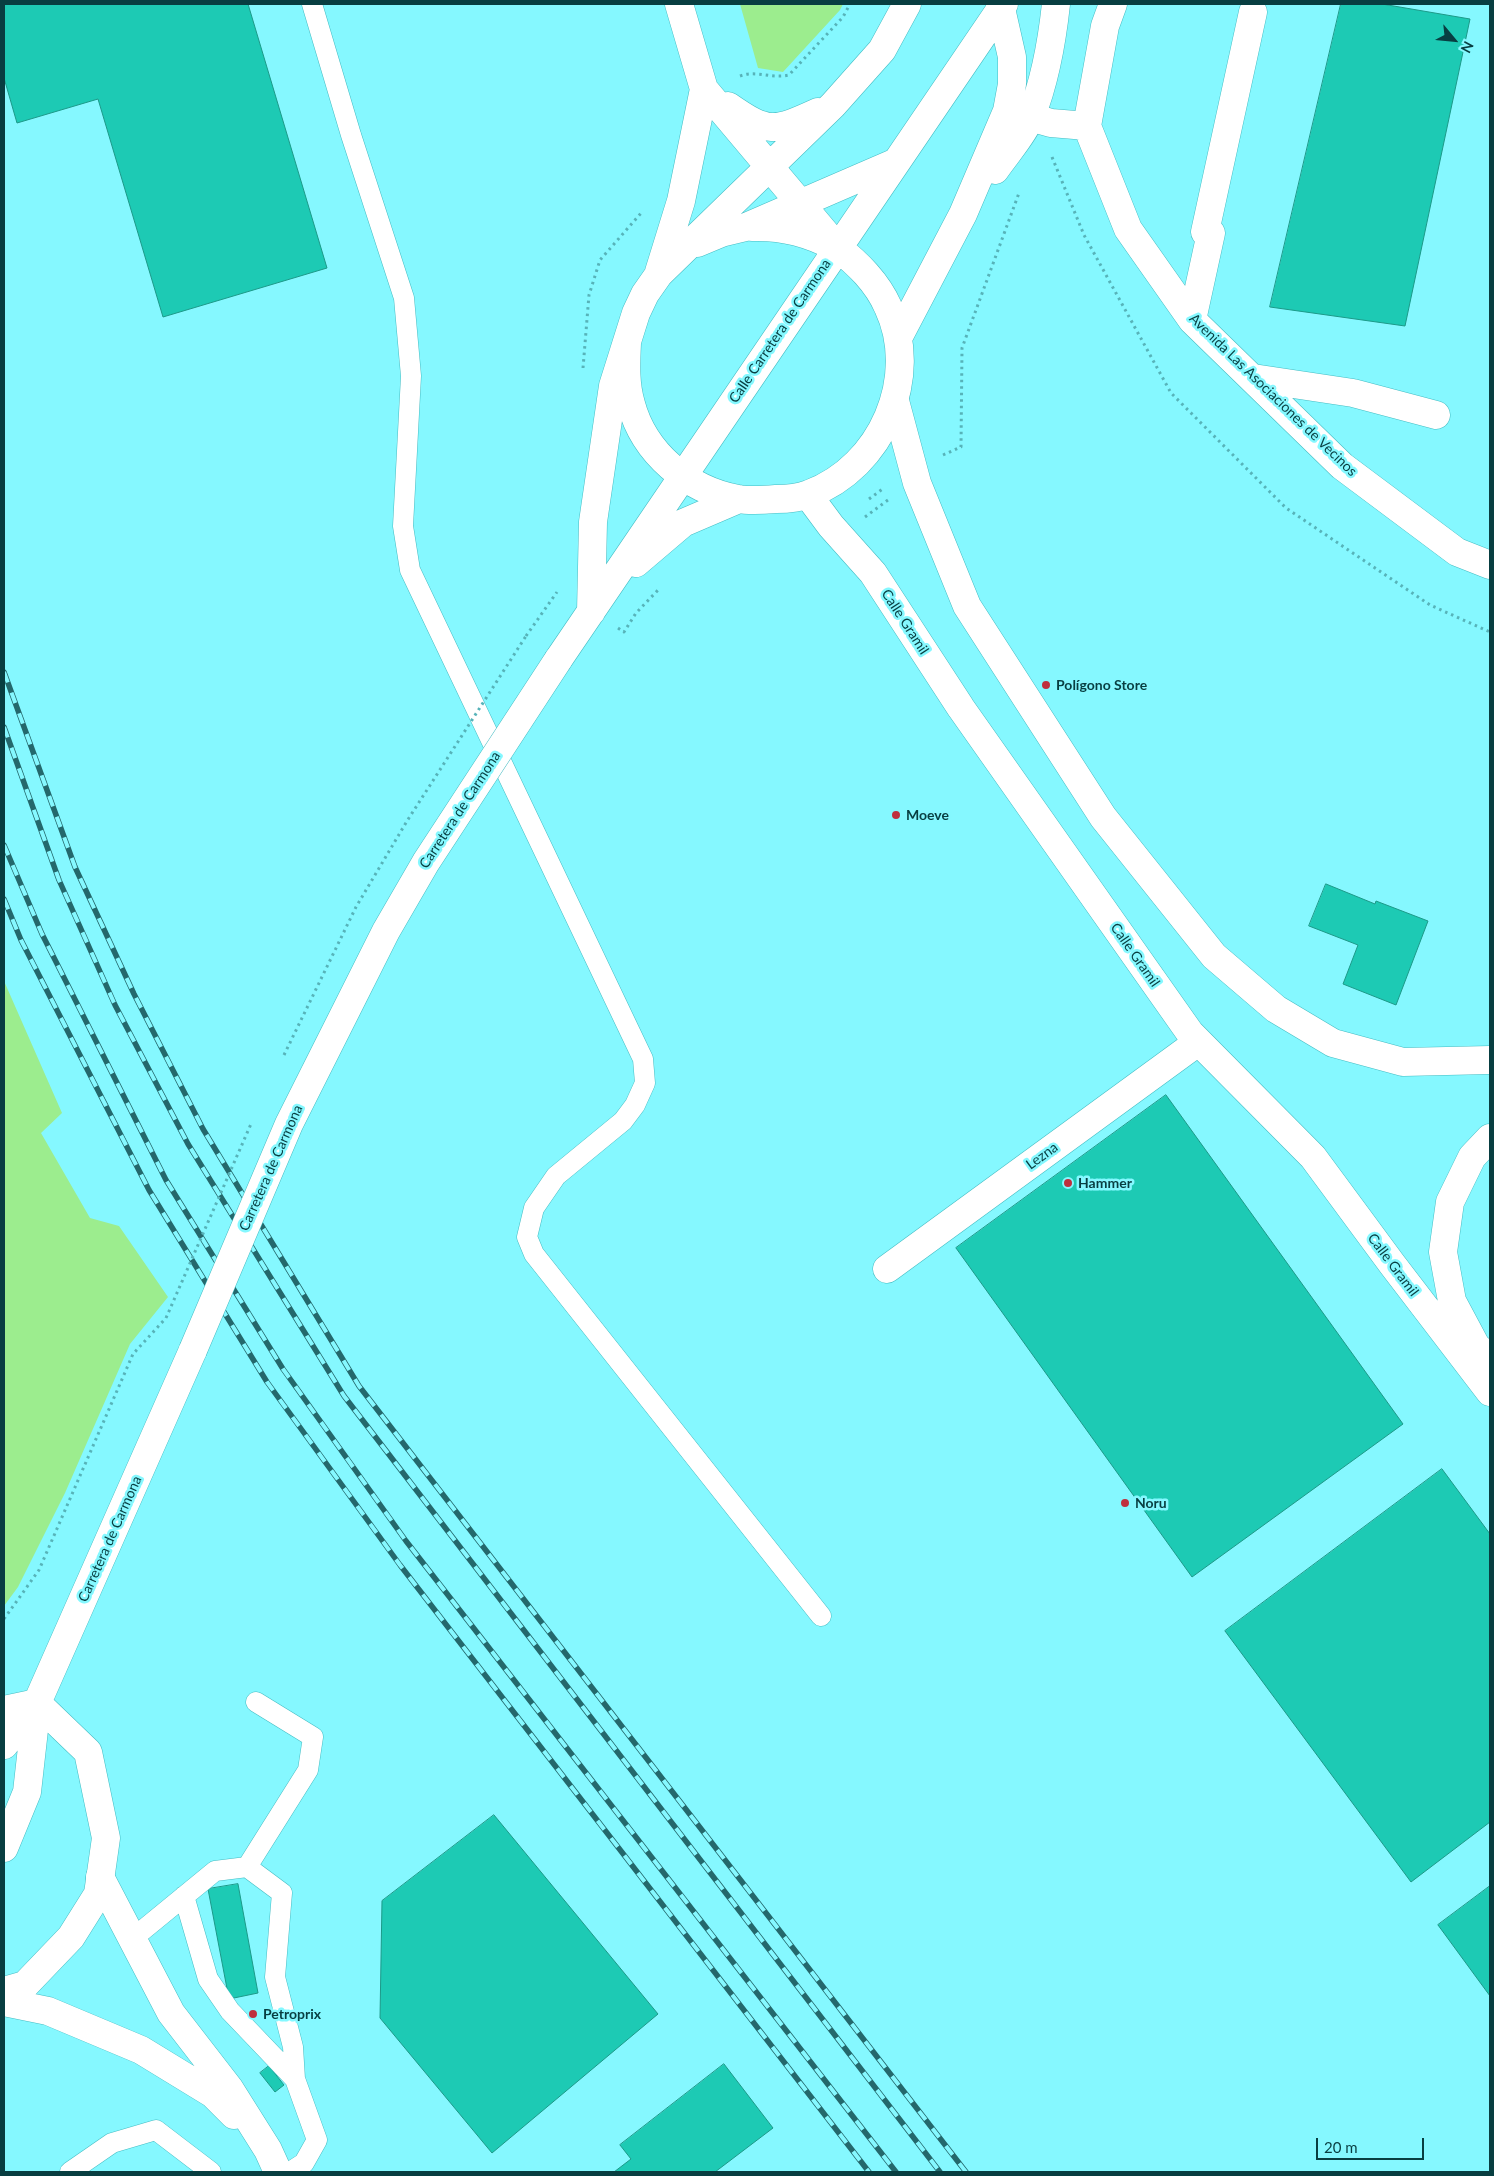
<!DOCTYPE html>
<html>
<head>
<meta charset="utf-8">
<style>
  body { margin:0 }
  #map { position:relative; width:1494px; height:2176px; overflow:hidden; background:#85f8ff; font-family:Lato,sans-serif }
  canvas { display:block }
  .frame { position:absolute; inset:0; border:5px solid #083e41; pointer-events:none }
  .north { position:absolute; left:1429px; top:15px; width:50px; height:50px; -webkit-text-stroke:4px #85f8ff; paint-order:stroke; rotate:118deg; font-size:14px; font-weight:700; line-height:20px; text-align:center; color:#083e41 }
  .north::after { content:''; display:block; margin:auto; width:18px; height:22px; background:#083e41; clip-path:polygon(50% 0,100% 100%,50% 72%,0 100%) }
  .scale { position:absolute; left:1316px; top:2138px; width:108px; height:22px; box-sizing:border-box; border:2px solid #083e41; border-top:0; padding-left:6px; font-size:15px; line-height:18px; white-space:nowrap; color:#083e41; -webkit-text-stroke:4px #85f8ff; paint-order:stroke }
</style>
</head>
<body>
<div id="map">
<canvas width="1494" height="2176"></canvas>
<div class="frame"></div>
<div class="north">N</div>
<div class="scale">20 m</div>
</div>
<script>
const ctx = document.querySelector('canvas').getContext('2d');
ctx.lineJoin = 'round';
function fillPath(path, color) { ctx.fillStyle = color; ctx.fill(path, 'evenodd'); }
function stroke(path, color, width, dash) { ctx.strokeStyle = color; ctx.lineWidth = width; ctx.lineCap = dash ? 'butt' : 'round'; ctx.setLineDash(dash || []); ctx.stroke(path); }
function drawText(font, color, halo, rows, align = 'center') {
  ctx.font = font + ' Lato,sans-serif'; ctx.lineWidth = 5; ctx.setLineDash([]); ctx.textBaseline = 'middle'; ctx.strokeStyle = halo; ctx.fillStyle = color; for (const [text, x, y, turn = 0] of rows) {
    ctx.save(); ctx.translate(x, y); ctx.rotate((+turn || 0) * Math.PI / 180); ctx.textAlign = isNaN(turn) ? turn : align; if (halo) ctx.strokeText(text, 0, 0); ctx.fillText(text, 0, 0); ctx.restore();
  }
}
fillPath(new Path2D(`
  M740 4H843L840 10 783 72 758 68Z
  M4 981 62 1113 41 1133 90 1218 119 1226 168 1297 130 1344 65 1493 18 1587 4 1606Z`), '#9ced8e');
const building = new Path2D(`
  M4 4H248L327 268 163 317 98 99 17 123 4 78Z
  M1341 4H1382L1470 19 1405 326 1270 307Z
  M1326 884 1375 904 1376 901 1428 921 1396 1005 1343 984 1358 945 1309 926Z
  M1166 1095 1403 1424 1192 1577 956 1248Z
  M1442 1469 1490 1534V1822L1411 1882 1225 1631Z
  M494 1815 658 2014 492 2153 380 2018 382 1901Z
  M238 1884 258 1993 229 1999 208 1889Z
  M1490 1886V1996L1438 1925Z
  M724 2064 773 2128 715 2172H614L631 2159 620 2145Z
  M269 2066 284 2085 275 2092 260 2073Z`);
fillPath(building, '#1dcab4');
stroke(building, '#1c9988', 1);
const lane = new Path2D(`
  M312 4 351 135 404 298 411 376 403 526 410 570 643 1059 645 1083 635 1105 623 1121 556 1176 534 1208 527 1237 534 1254 821 1616
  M247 1867 282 1893 275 1977 293 2047 295 2079
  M184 1896 208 1979 230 2011 295 2079 317 2140 304 2163 290 2172
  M132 1939 215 1871 247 1867 308 1770 313 1737 256 1702
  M70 2172 112 2143 156 2130 211 2172`);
const street = new Path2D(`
  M1113 4 1105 26 1087 126 1128 229 1192 320 1342 466 1457 552 1490 565
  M1030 117 1051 123 1087 126
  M1192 320 1211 233 1205 232 1253 12
  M1253 378 1353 393 1436 415
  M895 401 917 483 967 606 1103 817 1214 956 1276 1009 1333 1043 1403 1062 1490 1060
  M808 495 831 526 873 573 961 708 1190 1033 1313 1157 1392 1264 1490 1392
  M1490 1138 1472 1157 1450 1202 1443 1252 1452 1301 1476 1346 1490 1359
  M887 1269 1198 1042
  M100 1877 171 2013 229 2088 268 2150 278 2172
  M4 2002 48 2011 141 2050 213 2094 234 2115`);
const secondary = new Path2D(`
  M728 106C768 134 774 132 818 112
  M995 170C1006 154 1024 134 1031 116 1045 81 1052 41 1056 4
  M752 227C782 226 807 232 833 246
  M697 243 721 233 746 227 894 163
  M659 272 681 201 704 89
  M898 338 963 214 1007 111 1012 84V57L1000 4
  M627 343C626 364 625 384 631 404 644 453 688 490 738 499 750 501 764 500 776 499 787 499 799 498 809 494 882 467 921 377 888 307 877 282 858 264 837 247L704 89 679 4
  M636 563 683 523 739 499
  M591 612 593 522 613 386 636 313 645 294 659 274 833 105 882 50 907 4
  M558 660 1004 4
  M4 1710 37 1703
  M4 1745 37 1703 193 1350
  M4 1848 27 1792 37 1703
  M4 1991 25 1985 71 1937 98 1894 106 1838 88 1752 37 1703`);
stroke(lane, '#44bcc3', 21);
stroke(street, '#44bcc3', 29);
stroke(secondary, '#44bcc3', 29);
stroke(new Path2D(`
  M740 76C756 70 772 79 789 75L843 17 850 4
  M1052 157 1084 235 1171 393 1286 508 1430 605 1490 632
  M583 368 589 295 600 260 642 212
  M943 455 961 447 962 348 1019 193
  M869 499 884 488
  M865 517 888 500
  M618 628 624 632 636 613 660 588
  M526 636 557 592
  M4 1619 39 1570 133 1354 166 1318`), '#57b3b9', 3, [2.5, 4]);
stroke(lane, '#fff', 20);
stroke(street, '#fff', 28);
stroke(secondary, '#fff', 28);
const rail = new Path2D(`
  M4 672 75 867 134 994 203 1129 359 1386 966 2172
  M4 727 59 880 115 1005 188 1144 344 1396 940 2172
  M4 845 42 934 166 1180 283 1369 406 1541 896 2172
  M4 899 21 940 149 1190 267 1382 400 1565 869 2172`);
stroke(rail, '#24686c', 5.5);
stroke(rail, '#85f8ff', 4, [11]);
const secondaryBridge = new Path2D(`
  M193 1350 289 1124 386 931 426 862 558 660`);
stroke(secondaryBridge, '#44bcc3', 29, []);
stroke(new Path2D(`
  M284 1055 356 907 407 821 526 636
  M166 1318 251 1124`), '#57b3b9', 3, [2.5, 4]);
stroke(secondaryBridge, '#fff', 28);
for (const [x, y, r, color] of [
  [1046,685,5,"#bf2f3d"],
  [896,815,5,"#bf2f3d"],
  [1068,1183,5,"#bf2f3d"],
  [1125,1503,5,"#bf2f3d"],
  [253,2014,5,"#bf2f3d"]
]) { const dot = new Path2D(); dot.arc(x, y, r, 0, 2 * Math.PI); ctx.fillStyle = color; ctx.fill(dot); stroke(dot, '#85f8ff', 2); }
drawText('14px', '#083e41', '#85f8ff', [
  ["Calle Carretera de Carmona",780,331,-56],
  ["Avenida Las Asociaciones de Vecinos",1273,395,44],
  ["Calle Gramil",905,622,57],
  ["Carretera de Carmona",460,810,-57],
  ["Calle Gramil",1135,955,55],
  ["Lezna",1042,1156,-36],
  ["Carretera de Carmona",271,1168,-66],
  ["Calle Gramil",1393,1265,53],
  ["Carretera de Carmona",110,1539,-66]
]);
drawText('bold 14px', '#083e41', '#85f8ff', [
  ["Polígono Store",1056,685],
  ["Moeve",906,815],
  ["Hammer",1078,1183],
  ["Noru",1135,1503],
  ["Petroprix",263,2014]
], 'left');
</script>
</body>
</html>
